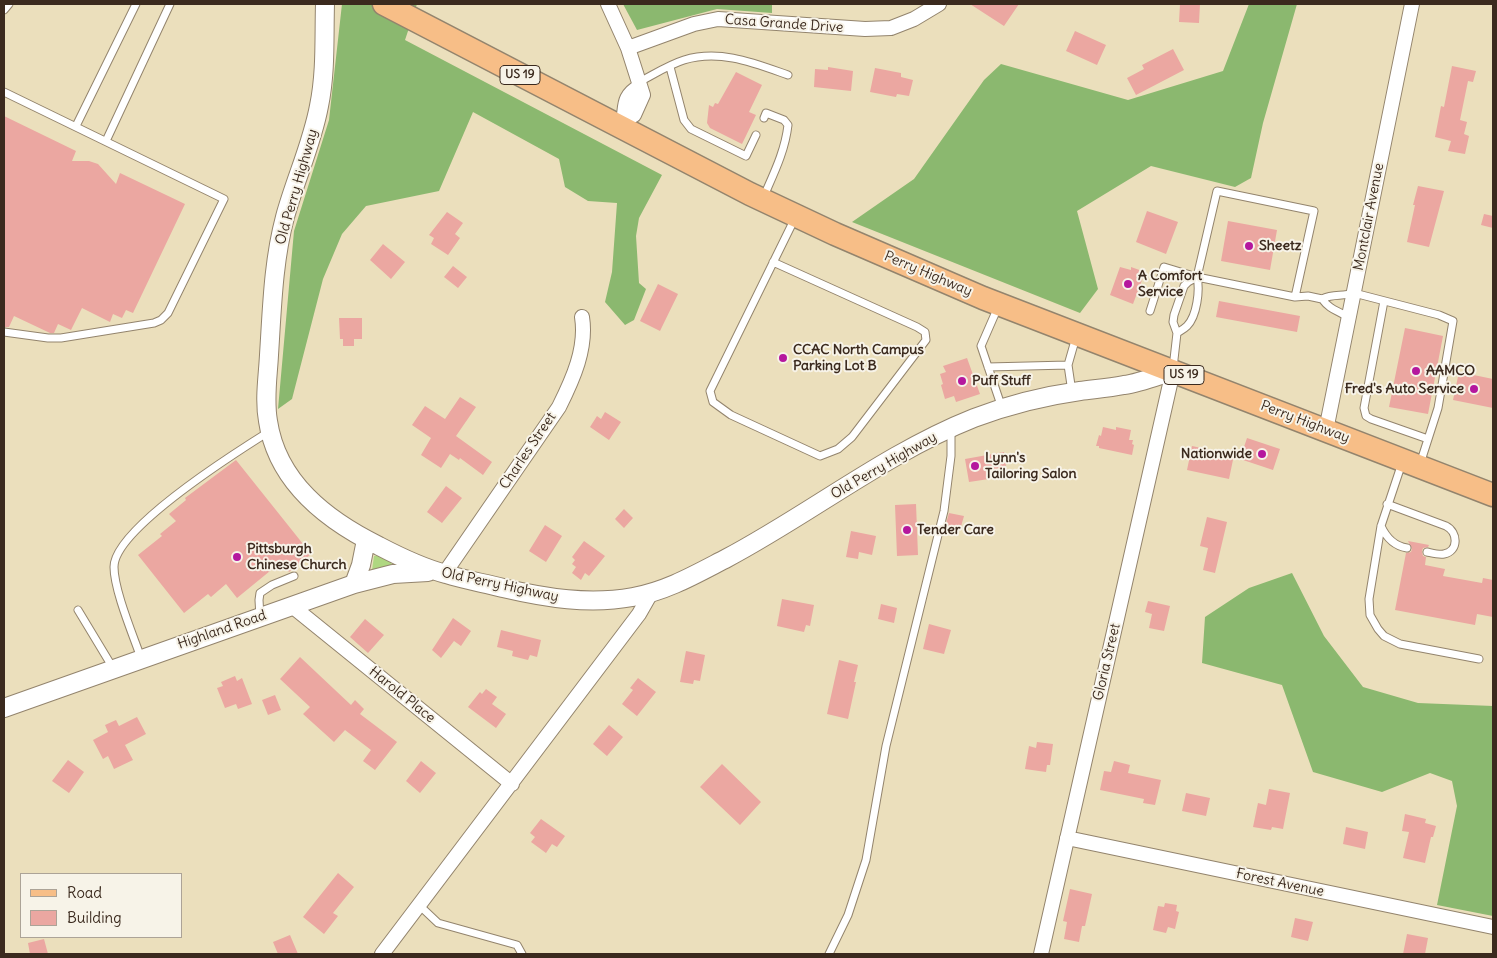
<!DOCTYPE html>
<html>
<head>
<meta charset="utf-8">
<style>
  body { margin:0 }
  #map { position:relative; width:1497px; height:958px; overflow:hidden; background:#ebdfbc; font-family:Delius,sans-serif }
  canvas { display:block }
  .frame { position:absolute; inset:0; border:5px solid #3b2a1e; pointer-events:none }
  .legend { position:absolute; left:20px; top:873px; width:162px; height:65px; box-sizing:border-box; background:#f7f3e8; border:1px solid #aca397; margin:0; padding:6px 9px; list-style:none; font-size:15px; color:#3b2a1e }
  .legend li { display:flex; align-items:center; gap:10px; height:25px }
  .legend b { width:25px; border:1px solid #aca397 }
</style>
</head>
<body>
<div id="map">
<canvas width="1497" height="958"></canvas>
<div class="frame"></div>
<ul class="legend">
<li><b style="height:6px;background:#f7be87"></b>Road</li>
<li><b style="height:14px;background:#eba7a1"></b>Building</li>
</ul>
</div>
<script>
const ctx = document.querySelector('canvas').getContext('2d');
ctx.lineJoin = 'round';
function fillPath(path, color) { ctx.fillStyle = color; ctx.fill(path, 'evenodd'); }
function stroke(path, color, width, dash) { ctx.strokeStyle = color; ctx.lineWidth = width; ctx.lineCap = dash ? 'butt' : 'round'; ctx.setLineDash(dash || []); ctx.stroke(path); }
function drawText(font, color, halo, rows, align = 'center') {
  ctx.font = font + ' Delius,sans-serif'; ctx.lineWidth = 4; ctx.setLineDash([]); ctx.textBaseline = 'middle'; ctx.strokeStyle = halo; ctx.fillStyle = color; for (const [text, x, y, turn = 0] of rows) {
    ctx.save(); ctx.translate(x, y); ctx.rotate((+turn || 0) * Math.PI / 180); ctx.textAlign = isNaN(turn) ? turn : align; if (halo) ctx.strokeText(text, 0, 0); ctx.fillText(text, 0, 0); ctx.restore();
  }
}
fillPath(new Path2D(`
  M378 555 392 562 391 566 372 570 374 556Z`), '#afd781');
fillPath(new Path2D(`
  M342 4H417L405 40 662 175 639 218 636 236 639 283 646 289 634 320 625 325 605 302 612 272 617 203 588 201 565 187 559 159 473 112 439 191 366 206 342 234 323 279 292 399 278 409 294 231 329 120Z
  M623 4H772V13L717 9 637 30Z
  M1249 4H1297L1263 123 1251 178 1235 187 1151 166 1077 211 1098 289 1080 313 852 222 914 179 984 80 1001 64 1128 100 1223 71Z
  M1292 573 1324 636 1363 687 1418 703 1493 706V916L1437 905 1457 806 1452 781 1430 773 1382 792 1313 772 1282 685 1202 663 1205 617 1249 588Z`), '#8bb86f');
fillPath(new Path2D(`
  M970 4H1019L1004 26Z
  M1180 4H1200L1199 23 1179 22Z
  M1075 31 1106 45 1097 65 1066 51Z
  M1173 49 1184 70 1136 95 1127 78 1144 69 1142 65Z
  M1452 66 1476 71 1473 82 1468 81 1460 120 1467 122 1464 134 1469 136 1465 154 1448 151 1451 141 1435 137 1441 106 1444 107Z
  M828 67 853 71 851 91 814 87 815 69 828 70Z
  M875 68 901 73V77L913 80 909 96 897 94 896 97 870 92Z
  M736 72 762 85 749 112 756 115 742 144 710 128 707 123 709 105 713 107 715 103 718 104Z
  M4 116 76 151 72 161H89L98 164 116 184 120 173 185 204 133 313 126 310 122 318 113 314 110 322 82 308 71 330 58 324 54 333H50L14 316 9 327H4Z
  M1418 186 1444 191 1429 247 1407 242 1415 205H1413Z
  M1147 211 1178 222 1166 254 1136 242Z
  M447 212 463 223 455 234 460 238 448 255 431 244 434 238 429 235Z
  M1484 214 1493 216V228L1481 225Z
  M1228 221 1277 230 1270 270 1221 261Z
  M383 244 405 262 391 279 370 260Z
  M453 266 467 277 458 288 444 277Z
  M1120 267 1131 270V267L1145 272 1133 304 1110 295Z
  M658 284 678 294 660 331 640 321Z
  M1219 301 1300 316 1297 332 1216 317Z
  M339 318H362V339H354V346H343V339H340Z
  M1405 328 1443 336 1428 414 1389 407Z
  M967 358 980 394 956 402 954 396 945 399 941 385 943 384 940 374 946 372 943 366Z
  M1459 372 1493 379V408L1453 400Z
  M460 397 476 407 456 436 492 462 483 475 460 458 459 460 450 454 441 468 421 455 431 438 412 425 425 406 445 419Z
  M605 412 621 422 609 440 590 427 597 416 601 419Z
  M1103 427 1116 430V427L1131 430 1129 440H1133L1132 444 1134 445 1132 455 1099 448V446H1096L1099 435 1101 436Z
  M1247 438 1280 449 1273 470 1240 459Z
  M1192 446 1234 455 1229 479 1187 470Z
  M1004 452 1006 467 988 470 989 479 969 482 965 459Z
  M236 460 311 554 289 572 281 562 237 598 226 584 211 597 208 594 184 613 138 555 162 536 160 534 176 521 169 514 186 500 185 498Z
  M446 486 462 498 442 523 427 512Z
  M916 504 918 555 897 556 895 505Z
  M624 509 633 518 624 528 615 519Z
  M949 513 964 516 960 530 945 527Z
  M1207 517 1227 522 1215 573 1203 570 1208 548 1200 546Z
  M545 525 562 536 546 562 529 551Z
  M851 531 876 536 872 555 859 552 858 559 846 557Z
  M584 541 605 556 589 576 585 573 581 580 572 573 576 567 572 564 575 560 572 557Z
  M1408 541 1429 545 1428 547 1423 548 1422 551 1423 556 1426 557 1425 565 1445 569 1443 576 1482 583 1483 578 1493 580V617L1477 614 1475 625 1395 610 1406 553 1411 552 1412 549Z
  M782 599 814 605 810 626 806 625 804 632 777 626Z
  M1148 601 1170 606 1164 631 1149 628 1152 614 1145 612Z
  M881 604 897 608 894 623 878 619Z
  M453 618 471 631 461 646 454 641 441 658 432 650Z
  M365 619 384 635 368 653 350 637Z
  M929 624 951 630 944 654 923 649Z
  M501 630 541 640 537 657 530 655 528 660 512 656 513 651 497 647Z
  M686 651 705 655 700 681 694 680 693 684 680 682Z
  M300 657 351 705 355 700 364 709 360 714 397 742 375 770 363 761 371 750 345 730 334 742 303 714 310 707 280 679Z
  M839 660 858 665 854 682H856L848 719 827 714Z
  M235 676 237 681 242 678 252 704 238 709 236 704 225 708 217 688 223 686 221 682Z
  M638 678 656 692 637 716 622 704 633 690 630 688Z
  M486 689 497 697 492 704 506 714 496 728 468 707 480 692 482 694Z
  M275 695 281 710 268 715 262 700Z
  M137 717 146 734 125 745 133 760 114 769 108 756 103 759 93 740 108 732 105 725 116 720 119 726Z
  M609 725 623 737 607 756 593 744Z
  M1037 742 1053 744 1050 765H1047L1046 772 1025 769 1029 746 1036 748Z
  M68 760 84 772 69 793 52 781Z
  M421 761 436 773 420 793 406 781Z
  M1114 761 1130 765 1128 773 1161 780 1155 805 1143 803 1144 799 1100 790 1104 771 1111 772Z
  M722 764 761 802 740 825 700 787Z
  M1269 789 1290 793 1283 829 1272 827 1271 830 1253 827 1258 803 1266 805Z
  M1186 793 1210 798 1206 816 1182 811Z
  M1405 814 1426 819 1425 823 1436 826 1433 837H1431L1425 863 1403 858 1409 832 1402 831Z
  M541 819 565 836 557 847 552 844 546 853 531 842 535 837 530 833Z
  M1346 827 1368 832 1365 849 1343 844Z
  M338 873 354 887 333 913 338 916 324 934 303 917Z
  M1070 889 1092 894 1085 926H1082L1079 942 1064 939 1067 922 1063 921Z
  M1165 903 1177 905 1176 911 1179 912 1175 929 1168 927 1166 933 1153 930 1158 906 1164 907Z
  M1295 918 1313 922 1308 941 1291 937Z
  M1407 934 1428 938 1425 954H1403Z
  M290 935 298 954H278L273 942Z
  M44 939 48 954H30L28 943Z`), '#eba7a1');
const service = new Path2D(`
  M4 10 9 4
  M670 67 684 120 691 129 746 156 756 135
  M639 82C653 75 668 65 684 60 720 49 754 63 788 75
  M4 92 224 199 168 313 161 320 154 323 61 338H48L4 332
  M764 118 766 113 784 120 788 125C785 151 774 173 764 196
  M76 126 136 4
  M106 141 170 4
  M773 262 917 327 925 332 926 340 852 437 838 449 820 456 731 415 713 402 710 391 795 218
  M1295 297 1314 211 1217 191 1197 277 1295 297 1308 296 1322 299C1334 293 1341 297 1354 293L1439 315 1453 321 1438 408 1420 464
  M1322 299C1331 311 1338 310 1349 318
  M1384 301 1364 408 1366 416 1371 419 1428 439
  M998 307 981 346 1002 408
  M1150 311 1164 267 1197 277
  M1068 365 1072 392
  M988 367 1068 365 1076 337
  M1173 368 1177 333 1173 322 1174 315 1184 286 1188 282 1197 277C1200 290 1197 316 1187 326 1184 329 1180 331 1177 333
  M1402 463 1381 526 1369 599 1370 615 1378 629 1384 636 1400 644 1479 659
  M1387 504 1446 526C1458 532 1459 551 1444 554 1439 555 1432 553 1427 552
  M1381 526C1386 537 1394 546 1407 548
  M78 610 113 668
  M260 617 259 600 260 593 272 585 294 576
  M141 658C133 635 114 590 114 567 114 529 238 451 270 431
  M419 905 438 923 517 945 522 954
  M829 954 848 915 866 860 886 746 944 511 951 456V429`);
const minor = new Path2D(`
  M608 4 628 48 643 95 634 115 624 120
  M628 48 694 24 718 19 865 29 891 28 914 19 939 4
  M621 128C628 110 619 98 640 86
  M1326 430 1412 4
  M444 574 559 407C573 379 587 348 582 317
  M292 606 512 784
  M1067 838 1493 927
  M382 954 639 614 651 593
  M1041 954 1173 371`);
const tertiary = new Path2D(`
  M325 4C324 38 326 72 319 106 312 144 295 180 285 217 273 262 272 309 269 355 268 376 264 399 268 421 277 482 326 520 379 546 400 557 423 568 446 574 465 580 484 583 503 588 546 598 589 605 633 597 667 591 696 574 727 558 810 514 886 453 974 418 1008 405 1044 396 1080 391 1095 389 1109 388 1124 385 1140 383 1157 376 1173 371
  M354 584 361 565 366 540
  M4 708 354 584 393 574 428 572`);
const primary = new Path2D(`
  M384 4 750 194 835 234 983 298 1493 495`);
stroke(service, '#93846d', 9);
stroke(minor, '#93846d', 16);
stroke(tertiary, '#93846d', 20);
stroke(primary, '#93846d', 25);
stroke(service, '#fff', 7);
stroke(minor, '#fff', 14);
stroke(tertiary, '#fff', 18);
stroke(primary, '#f7be87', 22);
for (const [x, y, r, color] of [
  [1249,246,5,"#b5179e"],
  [1128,284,5,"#b5179e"],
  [783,358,5,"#b5179e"],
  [1416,371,5,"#b5179e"],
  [962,381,5,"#b5179e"],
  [1474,389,5,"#b5179e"],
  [1262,454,5,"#b5179e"],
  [975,466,5,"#b5179e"],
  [907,530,5,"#b5179e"],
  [237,557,5,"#b5179e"]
]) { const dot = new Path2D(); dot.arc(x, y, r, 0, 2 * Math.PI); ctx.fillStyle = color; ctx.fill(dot); stroke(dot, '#f7f3e8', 2); }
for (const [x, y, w] of [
  [520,75,40],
  [1184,375,40]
]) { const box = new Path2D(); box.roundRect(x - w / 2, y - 9.5, w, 19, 4); ctx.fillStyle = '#f7f3e8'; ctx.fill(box); stroke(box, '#3b2a1e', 1); }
drawText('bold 12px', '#3b2a1e', null, [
  ["US 19",520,75],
  ["US 19",1184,375]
]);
drawText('14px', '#3b2a1e', '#f7f3e8', [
  ["Casa Grande Drive",784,24,4],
  ["Old Perry Highway",297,187,-74],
  ["Montclair Avenue",1369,217,-79],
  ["Perry Highway",928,274,23],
  ["Perry Highway",1305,422,21],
  ["Charles Street",528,451,-56],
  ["Old Perry Highway",884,466,-30],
  ["Old Perry Highway",500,585,12],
  ["Highland Road",222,630,-19],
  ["Gloria Street",1107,662,-77],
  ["Harold Place",402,695,39],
  ["Forest Avenue",1280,883,12]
]);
drawText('bold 14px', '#3b2a1e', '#f7f3e8', [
  ["Sheetz",1259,246],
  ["A Comfort",1138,276],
  ["Service",1138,292],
  ["CCAC North Campus",793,350],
  ["Parking Lot B",793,366],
  ["AAMCO",1426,371],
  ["Puff Stuff",972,381],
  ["Fred's Auto Service",1464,389,"right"],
  ["Nationwide",1252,454,"right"],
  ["Lynn's",985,458],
  ["Tailoring Salon",985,474],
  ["Tender Care",917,530],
  ["Pittsburgh",247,549],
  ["Chinese Church",247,565]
], 'left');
</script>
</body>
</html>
